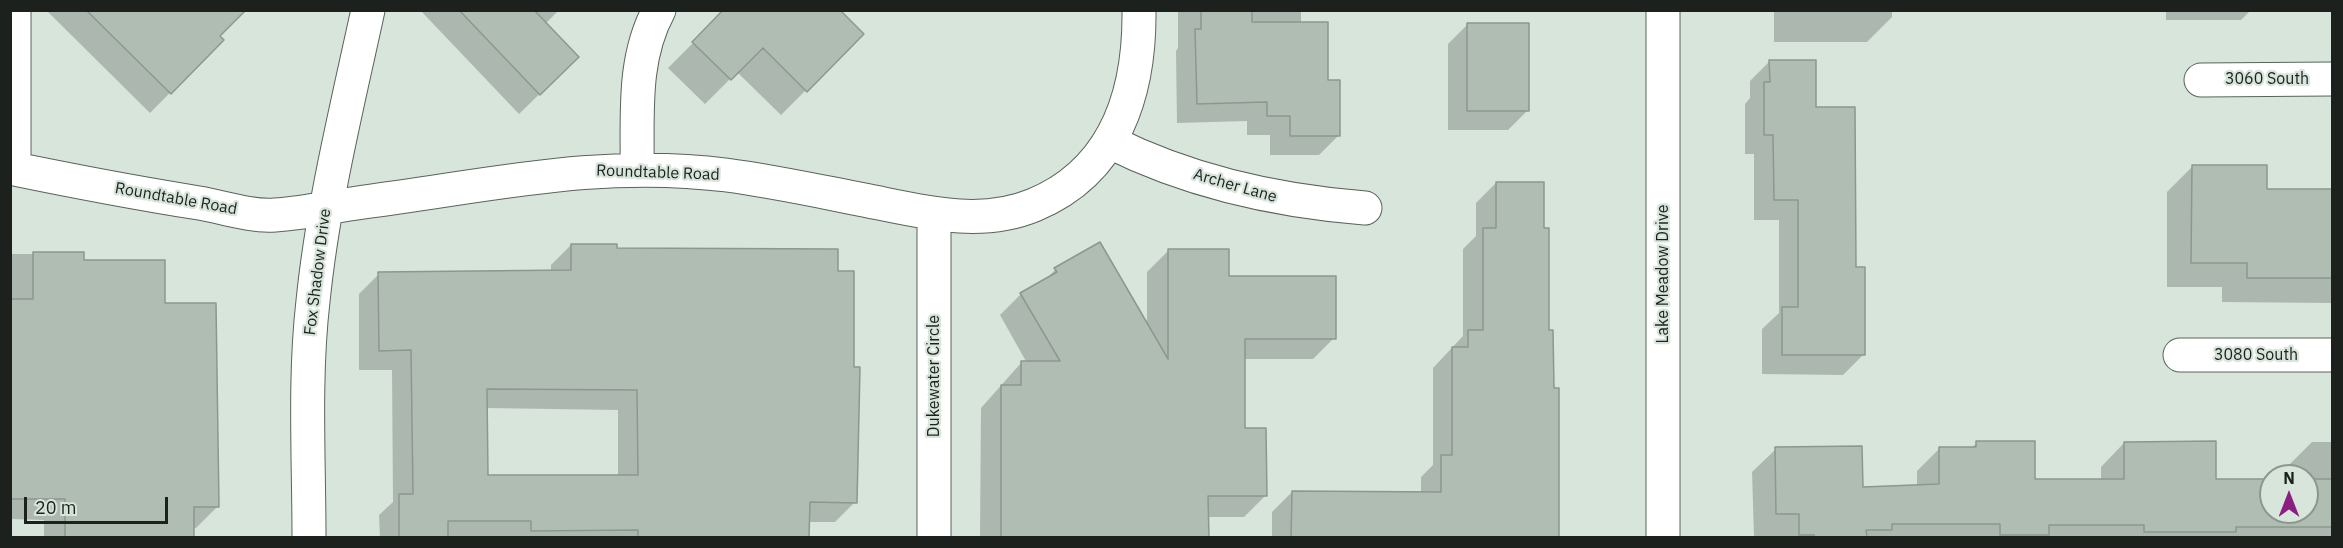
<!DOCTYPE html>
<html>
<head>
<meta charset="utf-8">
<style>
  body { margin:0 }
  #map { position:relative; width:2343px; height:548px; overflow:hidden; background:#d8e5db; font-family:"IBM Plex Sans",sans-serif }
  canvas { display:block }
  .frame { position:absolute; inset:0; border:12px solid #1d211e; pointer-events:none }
  .north { position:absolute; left:2259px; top:464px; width:60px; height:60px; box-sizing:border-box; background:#d8e5db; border:2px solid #8d978f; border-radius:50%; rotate:0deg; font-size:16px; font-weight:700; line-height:24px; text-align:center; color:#1d211e }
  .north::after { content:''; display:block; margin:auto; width:21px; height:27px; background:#8b1e82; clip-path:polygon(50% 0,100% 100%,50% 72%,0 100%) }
  .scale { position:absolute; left:24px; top:497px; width:144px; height:27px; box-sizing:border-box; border:3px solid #1d211e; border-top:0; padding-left:8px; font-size:18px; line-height:21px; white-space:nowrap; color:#1d211e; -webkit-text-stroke:4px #d8e5db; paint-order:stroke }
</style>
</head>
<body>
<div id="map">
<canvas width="2343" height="548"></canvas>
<div class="frame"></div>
<div class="north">N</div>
<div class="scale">20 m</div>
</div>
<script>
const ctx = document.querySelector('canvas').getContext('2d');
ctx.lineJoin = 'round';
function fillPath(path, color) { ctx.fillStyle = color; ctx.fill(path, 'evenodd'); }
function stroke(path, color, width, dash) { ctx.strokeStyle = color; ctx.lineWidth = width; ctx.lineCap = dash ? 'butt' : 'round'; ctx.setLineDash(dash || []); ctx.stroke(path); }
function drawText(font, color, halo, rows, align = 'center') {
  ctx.font = font + ' "IBM Plex Sans",sans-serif'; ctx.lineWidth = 4.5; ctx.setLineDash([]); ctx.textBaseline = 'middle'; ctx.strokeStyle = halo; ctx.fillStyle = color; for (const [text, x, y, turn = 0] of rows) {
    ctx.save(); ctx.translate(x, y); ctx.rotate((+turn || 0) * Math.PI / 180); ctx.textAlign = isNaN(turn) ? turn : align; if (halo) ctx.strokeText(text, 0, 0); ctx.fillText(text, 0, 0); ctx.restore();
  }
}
fillPath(new Path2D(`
  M46 10H244L218 36 222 40 150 113Z
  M420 10H559L545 24 557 77 519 114Z
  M726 10 862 34 781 115 737 72 705 104 668 68Z
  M1178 10H1301V23L1327 82 1339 135 1319 155H1270V135H1247V121L1177 123 1176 51 1178 48Z
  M1774 10H1892V17L1867 42H1774Z
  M2166 10H2251L2241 20H2166Z
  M1468 24 1528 110 1508 130H1448V44Z
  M1770 61 1814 108 1855 269 1863 355 1843 375 1762 374V329L1779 313V220H1754V154H1745V104L1750 98V81Z
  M2192 167 2266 191H2332V303L2222 302V287H2167V192Z
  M1496 183 1543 229 1553 390H1558L1557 538H1272V512L1292 492 1421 493V477L1433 465V368L1463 336V249L1476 236V203Z
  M571 245 615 250 855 502 835 522H808V538H380L379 515 393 502 392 370H359V294L379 274 551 272V265ZM486 408 618 410V477H487Z
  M1168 251 1228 278 1334 338 1313 359H1243V430L1265 496 1244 517H1207V538H980L981 408 1021 363H1027L1000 315 1021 294 1043 282 1055 270 1147 326V272Z
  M10 254H82V261L163 304 217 507 196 528H193V538H44V520L10 519Z
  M2312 442H2332V538L1754 536 1752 472 1776 449 1861 488 1917 487V471L1940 448H1971L1977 443 2033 480H2101V467L2124 443 2214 480H2271V512H2307V476H2289V465Z`), '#0003');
const building = new Path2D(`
  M86 10H246L220 36 224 40 171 94Z
  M459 10H534L579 57 540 95Z
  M723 10H840L864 34 807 92 763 48 731 80 692 42Z
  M1201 10H1252V22H1328V80H1340V136H1290V116H1267V102L1197 104 1195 29H1201Z
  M1467 23H1529V111H1467Z
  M1769 60H1816V107H1855L1856 267H1865V355H1782V307H1798V200H1774L1773 135H1764V82H1770Z
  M2192 165H2267V189H2332V278H2247V263H2191Z
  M1496 182H1544V228H1549V330H1553L1554 388H1559V537H1291L1292 491 1441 492V455H1452V347H1468V330H1483V228H1496Z
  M1100 242 1168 359V249H1229V276H1336V339H1245V428H1266L1267 496H1208L1209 537H1001V385H1021V361H1060L1020 293 1057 272 1054 268Z
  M571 244H617V248L838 249V271H854V367H860L857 503 810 502 809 537H638V530L531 531V521H448V537H399V494H413L411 350 379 351 378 272 571 270ZM487 389 637 390 638 475H488Z
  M33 252H84V260H165V303H216L219 507H194V537H65V499H11L10 299H33Z
  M1976 441H2035V479H2124V442L2216 441V479H2271V512H2307V479H2332V527H2236V532H2144V525H2049V535H2000V524H1892V530H1866L1867 537H1814V535H1799V514H1776L1775 447 1862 446 1863 487 1939 484V447H1976Z`);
fillPath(building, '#b0bdb3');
stroke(building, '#8c988e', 1.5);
const minor = new Path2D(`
  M14 10V169
  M1663 10V538
  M2201 80 2332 79
  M1110 142C1190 182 1276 201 1365 208
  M10 168C73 181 136 193 199 203 223 207 251 217 275 215 305 213 334 206 364 202 488 186 599 159 726 175 772 181 818 191 864 200 920 211 979 228 1034 205 1116 171 1140 92 1139 10
  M637 169C638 115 632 60 659 10
  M934 214V538
  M2180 355H2332
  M309 538C309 459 304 379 313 301 323 203 347 107 368 10`);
stroke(minor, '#58645b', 35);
stroke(minor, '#fff', 33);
drawText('16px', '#1d211e', '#d8e5db', [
  ["3060 South",2267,79],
  ["Roundtable Road",658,173,2],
  ["Archer Lane",1235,186,16],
  ["Roundtable Road",176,199,10],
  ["Fox Shadow Drive",318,272,-83],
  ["Lake Meadow Drive",1663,274,-90],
  ["3080 South",2256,355],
  ["Dukewater Circle",934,376,-90]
]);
</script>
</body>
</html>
